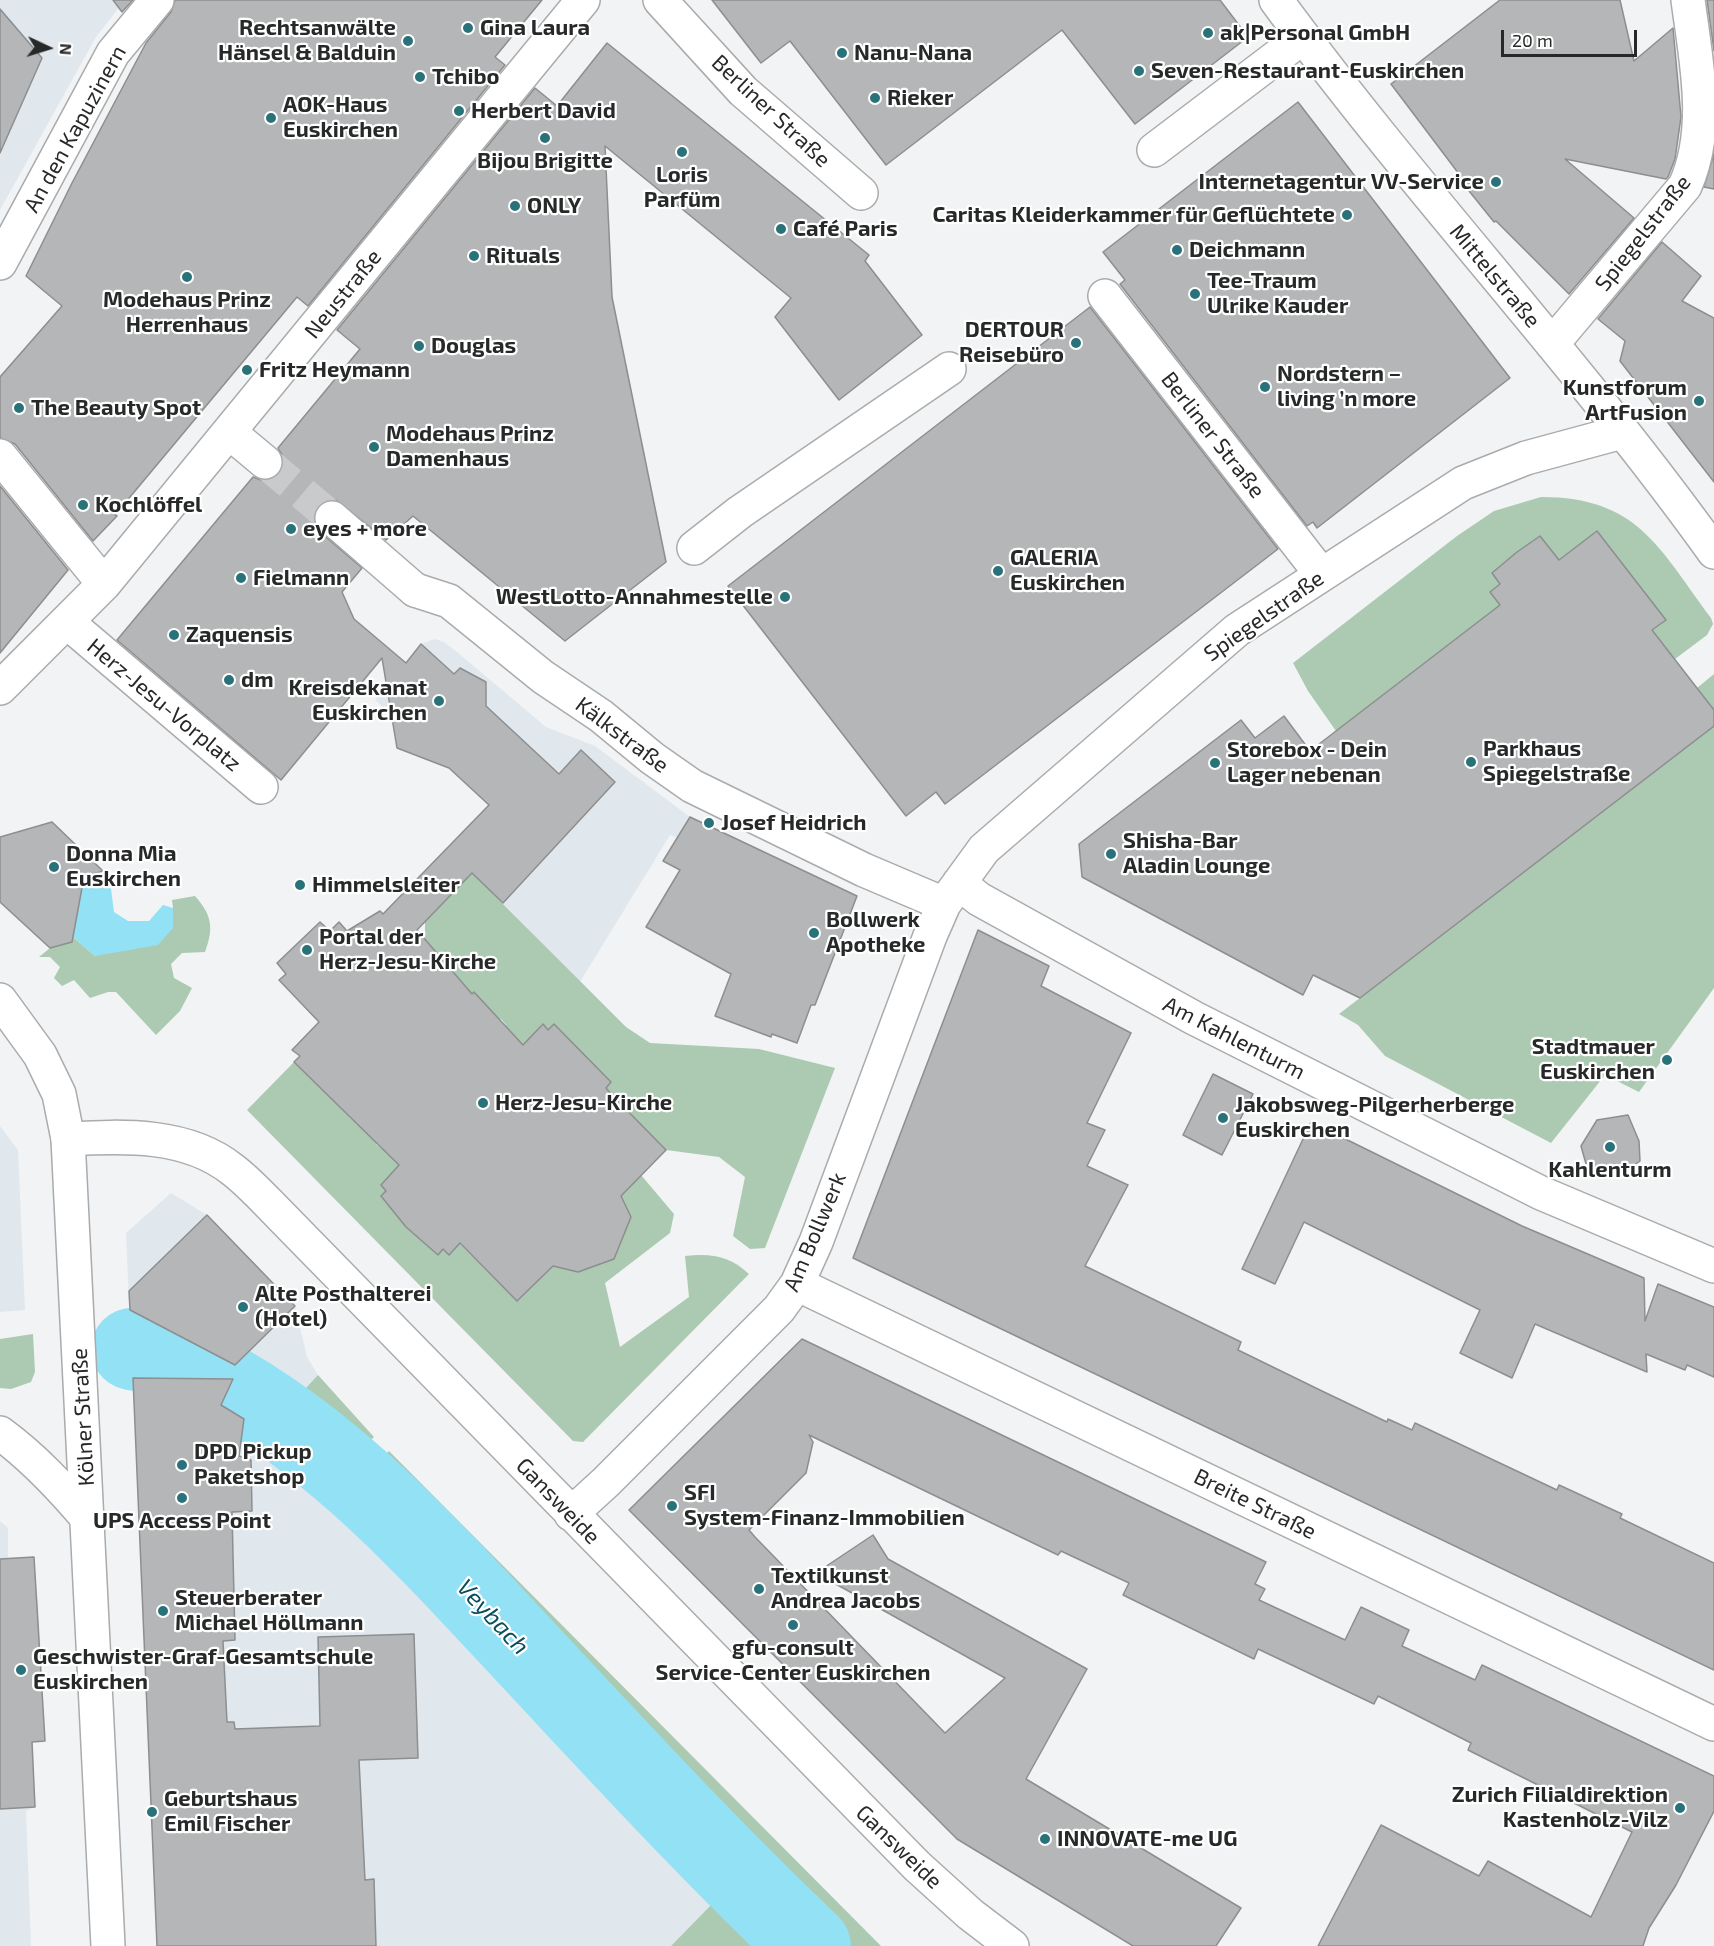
<!DOCTYPE html>
<html>
<head>
<meta charset="utf-8">
<style>
  body { margin:0 }
  #map { position:relative; width:1714px; height:1946px; overflow:hidden; background:#f1f3f4; font-family:"Exo 2",sans-serif }
  canvas { display:block }
  .north { position:absolute; left:18px; top:18px; width:60px; height:60px; -webkit-text-stroke:4px #fff; paint-order:stroke; rotate:94deg; font-size:16px; font-weight:700; line-height:24px; text-align:center; color:#272828 }
  .north::after { content:''; display:block; margin:auto; width:21px; height:27px; background:#272828; clip-path:polygon(50% 0,100% 100%,50% 72%,0 100%) }
  .scale { position:absolute; left:1501px; top:30px; width:136px; height:27px; box-sizing:border-box; border:3px solid #272828; border-top:0; padding-left:8px; font-size:18px; line-height:21px; white-space:nowrap; color:#272828; -webkit-text-stroke:4px #fff; paint-order:stroke }
</style>
</head>
<body>
<div id="map">
<canvas width="1714" height="1946"></canvas>
<div class="north">N</div>
<div class="scale">20 m</div>
</div>
<script>
const ctx = document.querySelector('canvas').getContext('2d');
ctx.lineJoin = 'round';
function fillPath(path, color) { ctx.fillStyle = color; ctx.fill(path, 'evenodd'); }
function stroke(path, color, width, dash) { ctx.strokeStyle = color; ctx.lineWidth = width; ctx.lineCap = dash ? 'butt' : 'round'; ctx.setLineDash(dash || []); ctx.stroke(path); }
function drawText(font, color, halo, rows, align = 'center') {
  ctx.font = font + ' "Exo 2",sans-serif'; ctx.lineWidth = 4.5; ctx.setLineDash([]); ctx.textBaseline = 'middle'; ctx.strokeStyle = halo; ctx.fillStyle = color; for (const [text, x, y, turn = 0] of rows) {
    ctx.save(); ctx.translate(x, y); ctx.rotate((+turn || 0) * Math.PI / 180); ctx.textAlign = isNaN(turn) ? turn : align; if (halo) ctx.strokeText(text, 0, 0); ctx.fillText(text, 0, 0); ctx.restore();
  }
}
fillPath(new Path2D(`
  M0 0H125L96 37 0 210Z
  M435 639 444 642 457 652 546 727 595 746 690 817 677 838 670 835 580 982 503 903 427 869 488 805 430 750 422 758 397 748 395 736 404 726 375 700 421 644Z
  M0 1126 18 1150 25 1310 0 1312Z
  M171 1193 207 1215 295 1306 307 1357 318 1375 291 1404 232 1369 179 1343 130 1327 126 1233Z
  M132 1363 172 1377 226 1404 283 1440 311 1461 345 1495 502 1676 714 1903 671 1946H157Z
  M0 1521 8 1528V1559L34 1557 36 1598 38 1599 45 1741 32 1742 35 1807 26 1811 31 1946H0Z`), '#e0e8ee');
fillPath(new Path2D(`
  M1541 497C1638 497 1659 548 1711 618L1713 624 1707 635 1675 659 1652 630 1665 620 1597 531 1559 560 1540 536 1492 573 1500 584V605L1336 731 1308 691 1293 663 1457 536 1494 511Z
  M1714 674V710L1697 688Z
  M1714 726V988L1639 1092 1605 1075 1551 1143 1385 1056 1358 1025 1339 1014Z
  M472 873 626 1027 650 1043 759 1049 835 1068 765 1248 750 1249 733 1236 745 1177 719 1157 666 1150 611 1094 606 1088 611 1082 605 1076 599 1082 554 1024 548 1030 542 1024 537 1030 542 1036 524 1054 500 1031 506 1025 501 1019 494 1025 474 992 467 998 421 940 425 936V918Z
  M195 896C212 915 214 928 205 952L182 953 171 964 174 978 192 988 180 1011 156 1035 116 992H108L90 998 74 980 62 986 54 978 60 967 50 957H39L50 948 72 942 73 937 95 956 173 908 172 900Z
  M294 1062 328 1095 355 1111 349 1117 355 1122 360 1117 382 1138 376 1144 382 1149 387 1144 410 1167 381 1185 386 1191 381 1196 386 1203 438 1255 443 1249 449 1255 454 1238 517 1301 552 1265 559 1268 588 1260 591 1268C618 1258 632 1222 621 1196L641 1175 674 1214 670 1233 605 1283 620 1347 689 1297 685 1256C711 1253 730 1256 749 1274L583 1442 573 1441 247 1110Z
  M33 1334 35 1372 31 1382 11 1389 0 1388V1339Z
  M318 1375 374 1437 356 1455 291 1404Z
  M389 1451 881 1946H671L714 1902 502 1676 345 1495Z`), '#abcab1');
fillPath(new Path2D(`
  M91 875 111 889 114 912 128 921H149L163 905 173 908V928L158 945 95 956 73 937 84 877Z`), '#93e1f4');
stroke(new Path2D(`
  M132 1349C147 1352 166 1354 181 1361 330 1431 437 1558 548 1676 634 1768 719 1860 810 1946`), '#93e1f4', 82);
const building = new Path2D(`
  M113 0H133L122 12Z
  M175 0H542L495 57 505 65 308 306 297 297 115 515 117 516 93 541 15 444 0 438V377L62 306 26 276 72 183 146 43 171 12Z
  M712 0H1220L1248 37 1135 124 1062 30 886 165 790 41 761 63Z
  M1500 0H1620L1634 61 1673 28 1681 117 1675 159 1668 177 1666 179 1565 159 1634 218 1569 294 1496 221 1494 222 1457 176 1459 174 1391 84Z
  M1707 0H1714V51Z
  M0 9 42 58 0 153Z
  M607 43 869 255 865 261 922 335 839 400 775 317 791 298 605 146 612 297 666 562 565 641 413 516 386 540 336 500 325 501 318 505 314 514V524L320 532 362 568 342 592 354 619 406 663 421 644 454 674 460 668 486 682V706L559 774 581 750 615 782 503 903 472 873 417 930 472 994 474 992 523 1045 543 1024 548 1030 554 1024 611 1082 606 1088 611 1094 666 1150 621 1196 631 1217 614 1259 578 1272 553 1266 517 1301 460 1243 449 1255 443 1249 438 1255 406 1227 381 1196 386 1191 381 1185 399 1165 294 1062 300 1056 292 1050 319 1022 279 980 286 974 277 963 320 922 330 931 339 922 347 931 380 911 383 914 489 805 449 768 397 748 382 658 281 780 117 640 253 477 261 480H271L280 474 284 465 282 455 278 448 360 349 337 330 535 88 557 106Z
  M1298 102 1510 378 1317 528 1313 522 1307 526 1120 284 1125 280 1103 252Z
  M1714 154V189L1704 187Z
  M1662 242 1701 276 1682 301 1714 318V482L1620 361 1625 341 1598 319Z
  M1090 307 1278 549 945 804 936 792 906 816 728 586Z
  M0 486 68 570 0 653Z
  M1597 531 1666 620 1652 630 1714 710V726L1360 998 1313 975 1303 995 1082 877 1079 844 1241 720 1255 738 1284 716 1310 751 1500 605 1490 592 1500 584 1492 573 1517 552 1540 536 1559 560Z
  M690 817 857 896 815 1005H811L797 1043 772 1034 771 1037 715 1016 731 974 646 927 680 870 663 861Z
  M52 822 103 871 84 877 72 942 50 948 0 902V837Z
  M978 930 1049 966 1041 986 1131 1033 1087 1123 1105 1130 1087 1166 1128 1185 1085 1266 1241 1342 1238 1350 1324 1392 1387 1422 1388 1419 1412 1430 1415 1423 1557 1490 1559 1485 1622 1514 1620 1518 1714 1563V1670L853 1258Z
  M1213 1074 1253 1094 1222 1155 1183 1135Z
  M1628 1115 1639 1141 1640 1161 1620 1175 1609 1177 1598 1174 1586 1164 1581 1146 1597 1120Z
  M1311 1122 1522 1226 1644 1278 1645 1321 1658 1284 1714 1307V1377L1687 1365 1685 1370 1646 1354 1647 1372 1535 1324 1512 1378 1460 1353 1480 1310 1304 1222 1275 1284 1242 1269Z
  M207 1215 295 1306 235 1365 130 1310 129 1291Z
  M802 1339 1266 1562 1255 1584 1265 1589 1259 1600 1345 1640 1361 1607 1409 1630 1402 1646 1475 1680 1482 1665 1714 1776V1811L1676 1885 1649 1928 1643 1946H1318L1381 1825 1479 1876 1488 1861 1591 1917 1632 1832 1468 1750 1471 1743 1414 1714 1378 1696 1374 1704 1258 1649 1254 1659 1123 1595 1129 1583 1061 1551 1058 1555 809 1435 813 1442 806 1473 749 1530 755 1537 945 1733 1005 1678 816 1573 873 1535 888 1559 1087 1669 1026 1779 1241 1908 1216 1946H1133L957 1839 629 1510Z
  M133 1378 233 1379 221 1405 244 1419 239 1456 251 1460 252 1511 232 1512 235 1640 223 1641 227 1722H234L235 1729 320 1726 318 1637 414 1634 418 1758 359 1760 365 1880 374 1879 376 1946H157Z
  M34 1557 45 1741 32 1742 35 1807 0 1809V1559Z`);
fillPath(building, '#b5b6b8');
stroke(building, '#8c8e8f', 1.5);
stroke(new Path2D(`
  M265 462 332 518`), '#c9cacb', 33, [33, 16]);
const pedestrian = new Path2D(`
  M660 0 743 91 861 193
  M1154 150 1303 37
  M1105 296 1321 574
  M229 432 265 462
  M0 456 104 584
  M332 518 415 590
  M694 548 740 512 949 369
  M67 622 261 787
  M0 688 104 584 583 0`);
const minor = new Path2D(`
  M1276 0C1415 190 1577 361 1714 552
  M0 263 113 53 157 0
  M1552 344 1685 186C1711 128 1696 61 1688 0
  M415 590 449 601 543 677 601 716 652 758 692 786 864 870 944 904
  M959 883 979 899 1194 1018 1541 1193 1714 1266
  M68 1139C123 1136 187 1133 233 1170 250 1183 265 1200 280 1215L917 1866 970 1914 1012 1946
  M797 1284 1714 1724
  M0 1433C34 1458 61 1487 88 1519
  M571 1514 606 1482 779 1309 797 1284 816 1242 930 936 944 904 984 849 1237 630 1463 483 1526 458 1622 432`);
const tertiary = new Path2D(`
  M0 1000 40 1055 59 1094 68 1139 108 1946`);
stroke(pedestrian, '#aaabad', 36);
stroke(minor, '#aaabad', 36);
stroke(tertiary, '#aaabad', 36);
stroke(pedestrian, '#fff', 33);
stroke(minor, '#fff', 33);
stroke(tertiary, '#fff', 33);
for (const [x, y, r, color] of [
  [468,28,6,"#297279"],
  [1208,33,6,"#297279"],
  [408,41,6,"#297279"],
  [842,53,6,"#297279"],
  [1139,71,6,"#297279"],
  [420,77,6,"#297279"],
  [875,98,6,"#297279"],
  [459,111,6,"#297279"],
  [271,118,6,"#297279"],
  [545,138,6,"#297279"],
  [682,152,6,"#297279"],
  [1496,182,6,"#297279"],
  [515,206,6,"#297279"],
  [1347,215,6,"#297279"],
  [781,229,6,"#297279"],
  [1177,250,6,"#297279"],
  [474,256,6,"#297279"],
  [187,277,6,"#297279"],
  [1195,294,6,"#297279"],
  [1076,343,6,"#297279"],
  [419,346,6,"#297279"],
  [247,370,6,"#297279"],
  [1265,387,6,"#297279"],
  [1699,401,6,"#297279"],
  [19,408,6,"#297279"],
  [374,447,6,"#297279"],
  [83,505,6,"#297279"],
  [291,529,6,"#297279"],
  [998,571,6,"#297279"],
  [241,578,6,"#297279"],
  [785,597,6,"#297279"],
  [174,635,6,"#297279"],
  [229,680,6,"#297279"],
  [439,701,6,"#297279"],
  [1471,762,6,"#297279"],
  [1215,763,6,"#297279"],
  [709,823,6,"#297279"],
  [1111,854,6,"#297279"],
  [54,867,6,"#297279"],
  [300,885,6,"#297279"],
  [814,933,6,"#297279"],
  [307,950,6,"#297279"],
  [1667,1060,6,"#297279"],
  [483,1103,6,"#297279"],
  [1223,1118,6,"#297279"],
  [1610,1147,6,"#297279"],
  [243,1307,6,"#297279"],
  [182,1465,6,"#297279"],
  [182,1498,6,"#297279"],
  [672,1506,6,"#297279"],
  [759,1589,6,"#297279"],
  [163,1611,6,"#297279"],
  [793,1625,6,"#297279"],
  [21,1670,6,"#297279"],
  [1680,1808,6,"#297279"],
  [152,1812,6,"#297279"],
  [1045,1839,6,"#297279"]
]) { const dot = new Path2D(); dot.arc(x, y, r, 0, 2 * Math.PI); ctx.fillStyle = color; ctx.fill(dot); stroke(dot, '#fff', 2); }
drawText('bold 22px', '#272828', '#fff', [
  ["Rechtsanwälte",396,28,"right"],
  ["Hänsel & Balduin",396,53,"right"],
  ["Gina Laura",480,28],
  ["ak|Personal GmbH",1220,33],
  ["Nanu-Nana",854,53],
  ["Seven-Restaurant-Euskirchen",1151,71],
  ["Tchibo",432,77],
  ["Rieker",887,98],
  ["AOK-Haus",283,105],
  ["Euskirchen",283,130],
  ["Herbert David",471,111],
  ["Bijou Brigitte",545,161,"center"],
  ["Loris",682,175,"center"],
  ["Parfüm",682,200,"center"],
  ["Internetagentur VV-Service",1484,182,"right"],
  ["ONLY",527,206],
  ["Caritas Kleiderkammer für Geflüchtete",1335,215,"right"],
  ["Café Paris",793,229],
  ["Deichmann",1189,250],
  ["Rituals",486,256],
  ["Tee-Traum",1207,281],
  ["Ulrike Kauder",1207,306],
  ["Modehaus Prinz",187,300,"center"],
  ["Herrenhaus",187,325,"center"],
  ["DERTOUR",1064,330,"right"],
  ["Reisebüro",1064,355,"right"],
  ["Douglas",431,346],
  ["Fritz Heymann",259,370],
  ["Nordstern –",1277,374],
  ["living ’n more",1277,399],
  ["Kunstforum",1687,388,"right"],
  ["ArtFusion",1687,413,"right"],
  ["The Beauty Spot",31,408],
  ["Modehaus Prinz",386,434],
  ["Damenhaus",386,459],
  ["Kochlöffel",95,505],
  ["eyes + more",303,529],
  ["GALERIA",1010,558],
  ["Euskirchen",1010,583],
  ["Fielmann",253,578],
  ["WestLotto-Annahmestelle",773,597,"right"],
  ["Zaquensis",186,635],
  ["dm",241,680],
  ["Kreisdekanat",427,688,"right"],
  ["Euskirchen",427,713,"right"],
  ["Parkhaus",1483,749],
  ["Spiegelstraße",1483,774],
  ["Storebox - Dein",1227,750],
  ["Lager nebenan",1227,775],
  ["Josef Heidrich",721,823],
  ["Shisha-Bar",1123,841],
  ["Aladin Lounge",1123,866],
  ["Donna Mia",66,854],
  ["Euskirchen",66,879],
  ["Himmelsleiter",312,885],
  ["Bollwerk",826,920],
  ["Apotheke",826,945],
  ["Portal der",319,937],
  ["Herz-Jesu-Kirche",319,962],
  ["Stadtmauer",1655,1047,"right"],
  ["Euskirchen",1655,1072,"right"],
  ["Herz-Jesu-Kirche",495,1103],
  ["Jakobsweg-Pilgerherberge",1235,1105],
  ["Euskirchen",1235,1130],
  ["Kahlenturm",1610,1170,"center"],
  ["Alte Posthalterei",255,1294],
  ["(Hotel)",255,1319],
  ["DPD Pickup",194,1452],
  ["Paketshop",194,1477],
  ["SFI",684,1493],
  ["System-Finanz-Immobilien",684,1518],
  ["UPS Access Point",182,1521,"center"],
  ["Textilkunst",771,1576],
  ["Andrea Jacobs",771,1601],
  ["Steuerberater",175,1598],
  ["Michael Höllmann",175,1623],
  ["gfu-consult",793,1648,"center"],
  ["Service-Center Euskirchen",793,1673,"center"],
  ["Geschwister-Graf-Gesamtschule",33,1657],
  ["Euskirchen",33,1682],
  ["Zurich Filialdirektion",1668,1795,"right"],
  ["Kastenholz-Vilz",1668,1820,"right"],
  ["Geburtshaus",164,1799],
  ["Emil Fischer",164,1824],
  ["INNOVATE-me UG",1057,1839]
], 'left');
drawText('22px', '#272828', '#fff', [
  ["Berliner Straße",771,111,43],
  ["An den Kapuzinern",75,129,-61],
  ["Spiegelstraße",1643,233,-52],
  ["Mittelstraße",1495,276,50],
  ["Neustraße",343,294,-51],
  ["Berliner Straße",1213,435,52],
  ["Spiegelstraße",1264,616,-35],
  ["Herz-Jesu-Vorplatz",164,705,40],
  ["Kälkstraße",622,735,37],
  ["Am Kahlenturm",1234,1038,27],
  ["Am Bollwerk",815,1232,-67],
  ["Kölner Straße",83,1417,-93],
  ["Gansweide",558,1501,46],
  ["Breite Straße",1255,1504,26],
  ["Gansweide",899,1847,44]
]);
drawText('italic 24px', '#084e5b', '#fff', [
  ["Veybach",493,1617,47]
]);
</script>
</body>
</html>
